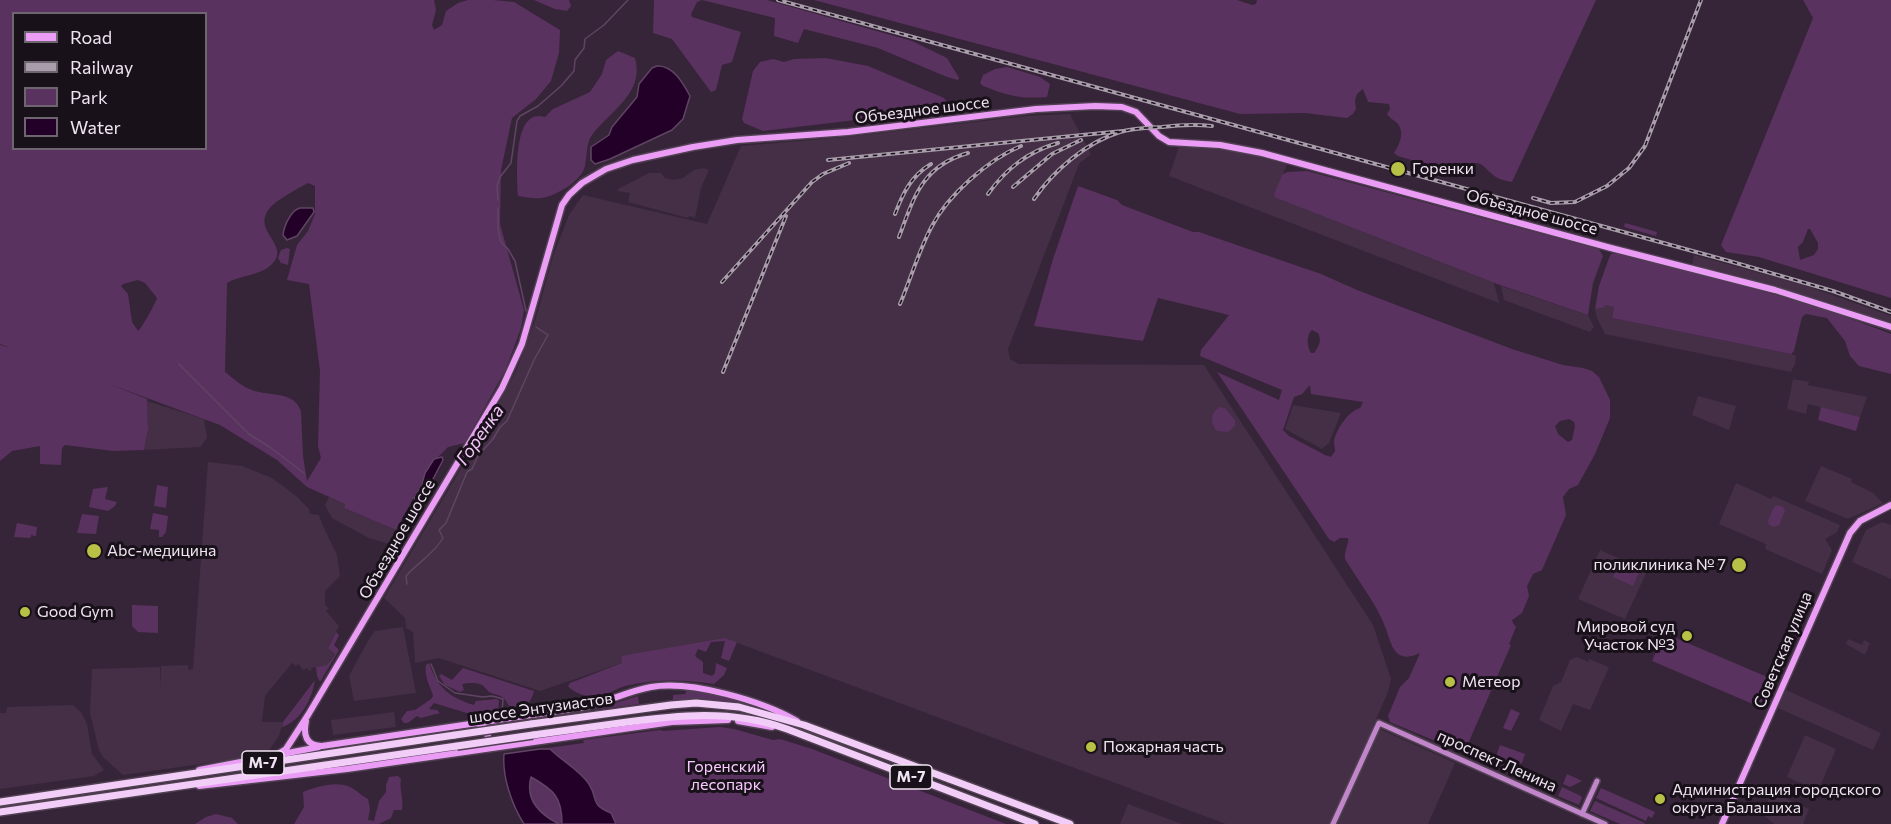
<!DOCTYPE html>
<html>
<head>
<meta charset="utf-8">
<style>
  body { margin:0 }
  #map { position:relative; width:1891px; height:824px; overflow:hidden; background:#362538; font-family:Commissioner,sans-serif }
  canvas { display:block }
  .legend { position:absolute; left:12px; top:12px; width:195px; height:138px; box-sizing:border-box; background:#19111a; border:2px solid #6f6570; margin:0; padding:8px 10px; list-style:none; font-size:18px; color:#efe4f1 }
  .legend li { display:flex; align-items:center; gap:12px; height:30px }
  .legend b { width:30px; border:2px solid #6f6570 }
</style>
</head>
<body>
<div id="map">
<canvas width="1891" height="824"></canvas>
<ul class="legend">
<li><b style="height:8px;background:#eb9df6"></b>Road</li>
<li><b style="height:8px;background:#a99cab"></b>Railway</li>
<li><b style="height:16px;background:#5a325f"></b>Park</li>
<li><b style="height:16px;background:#220028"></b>Water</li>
</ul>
</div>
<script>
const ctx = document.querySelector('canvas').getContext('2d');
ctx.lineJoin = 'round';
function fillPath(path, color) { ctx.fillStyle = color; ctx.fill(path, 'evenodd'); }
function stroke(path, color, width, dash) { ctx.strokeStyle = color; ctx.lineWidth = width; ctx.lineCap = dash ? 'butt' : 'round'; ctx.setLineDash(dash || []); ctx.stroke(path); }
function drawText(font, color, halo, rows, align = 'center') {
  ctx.font = font + ' Commissioner,sans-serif'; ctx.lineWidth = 6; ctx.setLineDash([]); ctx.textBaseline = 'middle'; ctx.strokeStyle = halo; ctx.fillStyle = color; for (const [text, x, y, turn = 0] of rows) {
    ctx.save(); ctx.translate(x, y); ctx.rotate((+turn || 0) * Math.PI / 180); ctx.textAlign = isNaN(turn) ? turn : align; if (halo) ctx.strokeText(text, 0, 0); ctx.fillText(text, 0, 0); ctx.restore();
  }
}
fillPath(new Path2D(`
  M1070 114 1091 154 1079 164 1008 349 1010 359 1019 364 1204 365 1373 625 1391 679 1388 692 1373 726 1455 763 1428 824H1226L724 638 621 657 622 663 540 691 439 658 415 663 413 632 406 628 405 618 384 598 491 418 517 369 536 318 553 256 569 215 583 195 707 224 741 146 847 137 1026 116Z
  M1179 147 1233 150 1287 164 1275 195 1276 198 1494 283 1499 303 1169 176Z
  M703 168 709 170 701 188 695 218 689 216 688 218 628 202 630 193 618 191V189L649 173H661L665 178 673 180 683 178 694 170Z
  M1694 255 1801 284 1891 316V325L1835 304 1692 266Z
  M1501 286 1588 315 1594 327 1590 332 1504 300Z
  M1606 305 1614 306 1612 318 1791 354 1796 356 1795 364 1791 372 1605 334 1597 318 1595 309 1603 308Z
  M1793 379 1809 382 1808 385 1867 397 1860 417 1808 404 1806 414 1787 409Z
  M1698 396 1736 406 1729 430 1692 415Z
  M147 401 204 419 207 438 200 447 144 450 148 429Z
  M1293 405 1341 413 1329 443 1322 449 1285 429Z
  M208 462 242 466 272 478 296 496 309 509 310 514 319 515 323 526 337 555 340 576 325 591V605L329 608 326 611 339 626 328 647 335 653 327 665 311 668 312 670 309 671 307 668 303 670 298 664 296 666 292 663 265 696 262 722H283L279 736 269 750 246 754 243 758 123 775 102 756 99 750 90 713 92 669 160 667 161 689V666L188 665V670L193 669Z
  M1821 466 1852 479 1851 482 1873 493 1883 503 1848 519 1805 501Z
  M1736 483 1771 499 1773 496 1840 525 1837 532 1825 539 1832 550 1822 574 1765 549 1766 544 1719 524Z
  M329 497 345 504 344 508 396 530 389 544 369 538 332 518 325 505Z
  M1882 522 1891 525V579L1852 562 1866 530Z
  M1600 550 1647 571 1625 619 1578 599Z
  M403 627 416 693 354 701 349 676 369 639 375 631Z
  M1848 639 1862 645 1864 640 1870 643 1865 655 1846 644Z
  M1577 657 1588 662 1589 659 1609 667 1590 710 1573 704 1561 731 1539 720 1553 686 1561 682 1570 660Z
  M1786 690 1881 733 1873 750 1778 708Z
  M73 705 81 712 87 724 92 754 104 770 94 776 0 789V713H6L7 707Z
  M394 712 396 727 333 735 331 720Z
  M1805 735 1836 749 1818 791 1787 777Z
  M1772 792 1809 809 1803 824H1774L1762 814Z
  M1128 804 1182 824H1120Z`), '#442f46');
fillPath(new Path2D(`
  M0 0H434L436 10 432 25 434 30 442 25 446 11 458 3 468 0H493L514 2 560 30 559 53 551 81 536 99 512 118 501 170 500 224 524 310 521 328 506 369 465 443 448 447 433 462 396 530 344 508 345 504 307 487 277 460 220 425 109 384 147 399 148 429 144 450 113 451 65 445 62 448 61 465 40 464V446L12 451 0 461V345L11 348 0 344ZM14 14H206V148H14ZM308 183 315 186V214L308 231 297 245 287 280 309 284 320 371 318 446 321 458 307 481 303 456 301 411C293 390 270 397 252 390 242 387 233 378 225 372L227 283C241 275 260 275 270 266 294 246 251 232 269 209 276 200 297 189 308 183ZM138 280 145 283 157 298C156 302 142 328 138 331L132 322 128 294 121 286 123 284Z
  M534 0H569L571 6 567 11 555 9Z
  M654 0H767L912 41 947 58 959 78 958 80 947 77 878 48 804 29 798 43 774 36 775 18 702 0 697 2 691 14 692 17 741 32 732 62 722 65 716 90 711 92 672 39 653 33Z
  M814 0H1237L1252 5 1256 4 1257 0H1596L1512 182C1506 181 1497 179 1492 174 1485 169 1484 163 1475 163L1471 167 1462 164 1456 173 1398 156 1394 153C1399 145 1405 134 1398 124 1395 120 1390 119 1387 114L1390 109 1389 104 1368 102 1363 89 1357 94 1355 100 1356 109 1353 114 1347 118 1305 113 1240 114Z
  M1803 0H1891V298L1759 257 1726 252 1721 245 1813 18ZM1808 229H1810L1818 243V249L1814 255 1800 260 1798 247 1803 242Z
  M618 51 635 58C645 93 610 111 592 135 586 143 587 157 585 166 582 180 559 194 546 197 537 200 527 197 518 196 517 177 512 107 545 117L553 109 590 92 602 74 606 60Z
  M826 58 868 66 944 98 948 103 946 107 940 110 763 131 744 123 742 119 753 71 760 62 773 59 784 62 794 59Z
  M1007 67 1040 77 1050 84 1047 97C1019 99 1009 96 983 86L980 83 983 75 995 69Z
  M1307 171 1599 249 1603 256 1593 283 1588 315 1497 284 1276 198 1274 195 1282 175 1287 172Z
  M1078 186 1117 200 1122 205 1193 232H1199L1321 274 1357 290 1512 349 1563 365 1583 368 1592 371 1599 377 1610 400V418L1595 454 1578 485 1569 489 1563 497 1566 515 1542 570 1533 574 1527 586 1529 596 1522 613 1512 620 1513 623 1516 627 1509 644 1511 645 1464 753 1390 722 1388 716 1400 687 1409 678 1420 653C1414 656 1406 659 1398 654 1391 648 1389 637 1386 629 1377 604 1358 581 1345 559 1344 550 1349 545 1348 538H1340L1334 542 1329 539 1217 372 1279 400 1282 390 1200 356 1201 350 1229 315 1158 298 1143 341 1034 326 1053 259ZM1312 330 1318 333C1322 341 1319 346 1314 353H1311C1307 347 1306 335 1312 330ZM1310 385 1311 394 1363 402 1360 408C1349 411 1336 429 1334 441 1334 444 1335 448 1335 451L1331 457 1325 455 1289 436 1283 430 1294 397 1302 394ZM1569 419 1574 422 1575 426 1572 440 1568 442 1558 434 1555 426 1560 421Z
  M1625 223 1657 232 1656 236 1624 227Z
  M287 248 290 249 288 265 281 263 278 258 281 250Z
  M1615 253C1708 277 1802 298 1891 334V374L1859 366 1850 356 1845 341 1827 318 1806 314 1802 317 1794 351 1791 354 1612 318 1614 307 1606 305 1603 308 1595 309 1599 286 1609 258 1611 254Z
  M1220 407 1225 408 1235 420V426L1228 432 1217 431C1210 423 1210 412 1220 407Z
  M1821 407 1860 417 1856 431 1818 420Z
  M157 485 168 487 166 508 154 506Z
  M108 487 105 499 117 502 115 506 108 511 89 507 93 489Z
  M1778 505 1783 507 1785 511 1779 525 1774 527 1769 525 1768 521 1774 507Z
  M153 513 168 516 166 532 162 537H159V530L150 529Z
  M82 514 99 516 96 534 77 533Z
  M17 523 37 527 36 536H33L32 534 30 538 14 537Z
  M1619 564 1639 572 1633 586 1613 577Z
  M132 605 158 606V633L138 632 132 626Z
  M336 632 339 635 334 645 339 650 320 682 317 676 316 667 327 665 335 654 328 648Z
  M1664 633 1772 679 1760 707 1652 661Z
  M724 638 737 642 729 661 721 658 725 641 711 642 706 652 698 649 695 656 703 662V673L712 676 715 673 716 663 727 668 724 675 714 684C684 679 655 679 625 686 615 689 604 697 594 697 584 696 574 693 568 686L570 683 622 663 621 656Z
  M429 663C437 687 450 698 474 705L476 701 497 699 499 701 498 710 470 714 434 703 429 709 437 710 440 713 421 718 417 716 408 723H404L401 719 407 711 415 710 431 699 433 696C430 685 424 677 426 665Z
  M463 668 534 691C529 707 526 708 509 706 502 693 500 697 489 692 488 691 484 686 482 685 476 682 468 683 462 684L464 690 460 692 445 685 439 676 441 674 452 680Z
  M315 680C312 699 301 721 282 727L283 722Z
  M687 690 714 694 743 703 673 700V695L685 694Z
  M638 696 639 704 593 710Z
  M1511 709 1520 713 1511 731 1503 728Z
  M720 727 734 729 773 740 780 739 812 749 1006 824H524C512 806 502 776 504 754L584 743 583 740 660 730 663 731Z
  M1500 745 1525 754 1522 763 1516 765 1496 756Z
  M1494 759 1515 768 1517 773 1515 778 1491 765Z
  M1567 774 1582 781 1570 787 1563 784Z
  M398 776 401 779C399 790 404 798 402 810H394L391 818 379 824H294L304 807 303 792C317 787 337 780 352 788 357 791 362 796 368 799L370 809 368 820 374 821 379 801 386 792V785L389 777Z
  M1562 787 1581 796 1582 798 1579 805 1558 796Z
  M1601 788 1655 812 1652 818 1648 816 1646 821 1596 798Z
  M1595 801 1645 823 1644 824H1620L1590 811Z
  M216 814 232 818 238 824H195L206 817Z`), '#5a325f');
const water = new Path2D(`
  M657 66C673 65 683 83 690 96L683 119 672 130 610 159 595 164 591 160V147L609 135 612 127 637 97 639 84 652 68Z
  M300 208H313L314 212 297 236 287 240 283 235C284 226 291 210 300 208Z
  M442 457 443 460 433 479 423 491 422 497 417 499 414 498 422 484 425 473 434 459Z
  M540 749H550C563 762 579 769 589 784 599 800 589 804 611 813L616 824H562C562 797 554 790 531 777 525 799 539 814 559 824H524C512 805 502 777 504 754Z`);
fillPath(water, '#220028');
stroke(water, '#604464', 1.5);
stroke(new Path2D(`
  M498 200 497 186 500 177 511 163 517 121 520 116 538 106 561 86 574 71 575 60 584 48 585 39 604 25 628 0
  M498 208V229L501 242 508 249 515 261 526 311
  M179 364 249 434 271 448 304 473
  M407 584 406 576C418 562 434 554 443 538L439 530 446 523 467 472 472 469 478 456 493 439 500 427 507 421 534 360 548 335 536 327
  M431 664 438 681 455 693 483 697 492 696 503 699 502 713 499 717`), '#604464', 1.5);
const secondary = new Path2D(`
  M1582 814 1597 781
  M1333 824 1379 723 1605 824`);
const primary = new Path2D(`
  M306 721C303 735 306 746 322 746L585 707C608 702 628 691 651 687 691 680 762 701 797 721
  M738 721 772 727
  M476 723C487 726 491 735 485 745
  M275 756 286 749 308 715 502 388 522 344 562 205 569 195 582 183 606 169 633 160 693 147 737 140 848 132 1036 109 1095 106 1122 107 1136 112 1159 136 1169 142 1220 145 1262 153 1611 248 1775 290 1891 327
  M199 770 319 747
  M199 786 347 769 672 722 728 720
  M1722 824 1850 533 1860 521 1891 505`);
const highway = new Path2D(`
  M531 724 671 705 696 703 739 707 804 725 1070 824
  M533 735C562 731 591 727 620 723 677 715 732 709 787 729L1035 824
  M0 802 455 735
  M0 812 457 746`);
stroke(secondary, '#504052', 8);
stroke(primary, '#504052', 9);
stroke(highway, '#504052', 10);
stroke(secondary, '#c185ca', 5);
stroke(primary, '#eb9df6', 6);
stroke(highway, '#f2cdf7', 7);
const rail = new Path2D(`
  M778 0 1729 261 1833 291 1891 312
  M828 160 1123 131
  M1013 187 1052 154 1081 140
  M988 194C1006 169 1027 152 1058 143
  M1533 198 1551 203 1575 202 1607 186 1629 168 1645 146 1701 0
  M1034 199C1054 170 1087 142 1120 132 1133 128 1148 128 1162 127 1178 125 1195 124 1212 126
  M895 214C903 193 911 176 931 164
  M899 237C914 197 922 166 968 153
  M722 282 812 182 823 174 849 163
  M900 304C911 278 919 250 932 226 948 195 989 159 1021 146
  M723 372 786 216`);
stroke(rail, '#a99cab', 4);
stroke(rail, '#19111a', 1.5, [4.5]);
const highwayBridge = new Path2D(`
  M455 735 531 724
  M457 746 533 735`);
stroke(highwayBridge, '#504052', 10, []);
stroke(highwayBridge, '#f2cdf7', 7);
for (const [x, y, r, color] of [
  [1398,169,8,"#b9c046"],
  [94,551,8,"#b9c046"],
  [1739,565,8,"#b9c046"],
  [25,612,6,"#b9c046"],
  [1687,636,6,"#b9c046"],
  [1450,682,6,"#b9c046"],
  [1091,747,6,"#b9c046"],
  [1660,799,6,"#b9c046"]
]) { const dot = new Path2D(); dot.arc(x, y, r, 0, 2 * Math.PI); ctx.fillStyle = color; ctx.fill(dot); stroke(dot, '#19111a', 2); }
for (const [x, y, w] of [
  [263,763,42],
  [911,777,42]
]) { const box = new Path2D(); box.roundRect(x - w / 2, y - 12, w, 24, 4.5); ctx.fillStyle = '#19111a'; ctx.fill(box); stroke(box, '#efe4f1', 1.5); }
drawText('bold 15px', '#efe4f1', null, [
  ["М-7",263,763],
  ["М-7",911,777]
]);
drawText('16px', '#efe4f1', '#19111a', [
  ["Объездное шоссе",922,110,-7],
  ["Объездное шоссе",1532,212,15],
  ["Объездное шоссе",397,539,-60],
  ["Советская улица",1783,650,-67],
  ["шоссе Энтузиастов",541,708,-8],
  ["проспект Ленина",1497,761,24]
]);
drawText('16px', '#efe4f1', '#19111a', [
  ["Горенки",1412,169],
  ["Abc-медицина",107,551],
  ["поликлиника № 7",1726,565,"right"],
  ["Good Gym",37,612],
  ["Мировой суд",1675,627,"right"],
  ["Участок №3",1675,645,"right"],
  ["Метеор",1462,682],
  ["Пожарная часть",1103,747],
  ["Администрация городского",1672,790],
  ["округа Балашиха",1672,808]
], 'left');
drawText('16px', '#f8caff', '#19111a', [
  ["Горенский",726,767],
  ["лесопарк",726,785]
]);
drawText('italic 18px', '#f5c7fb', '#19111a', [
  ["Горенка",480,435,-55]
]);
</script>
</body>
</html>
